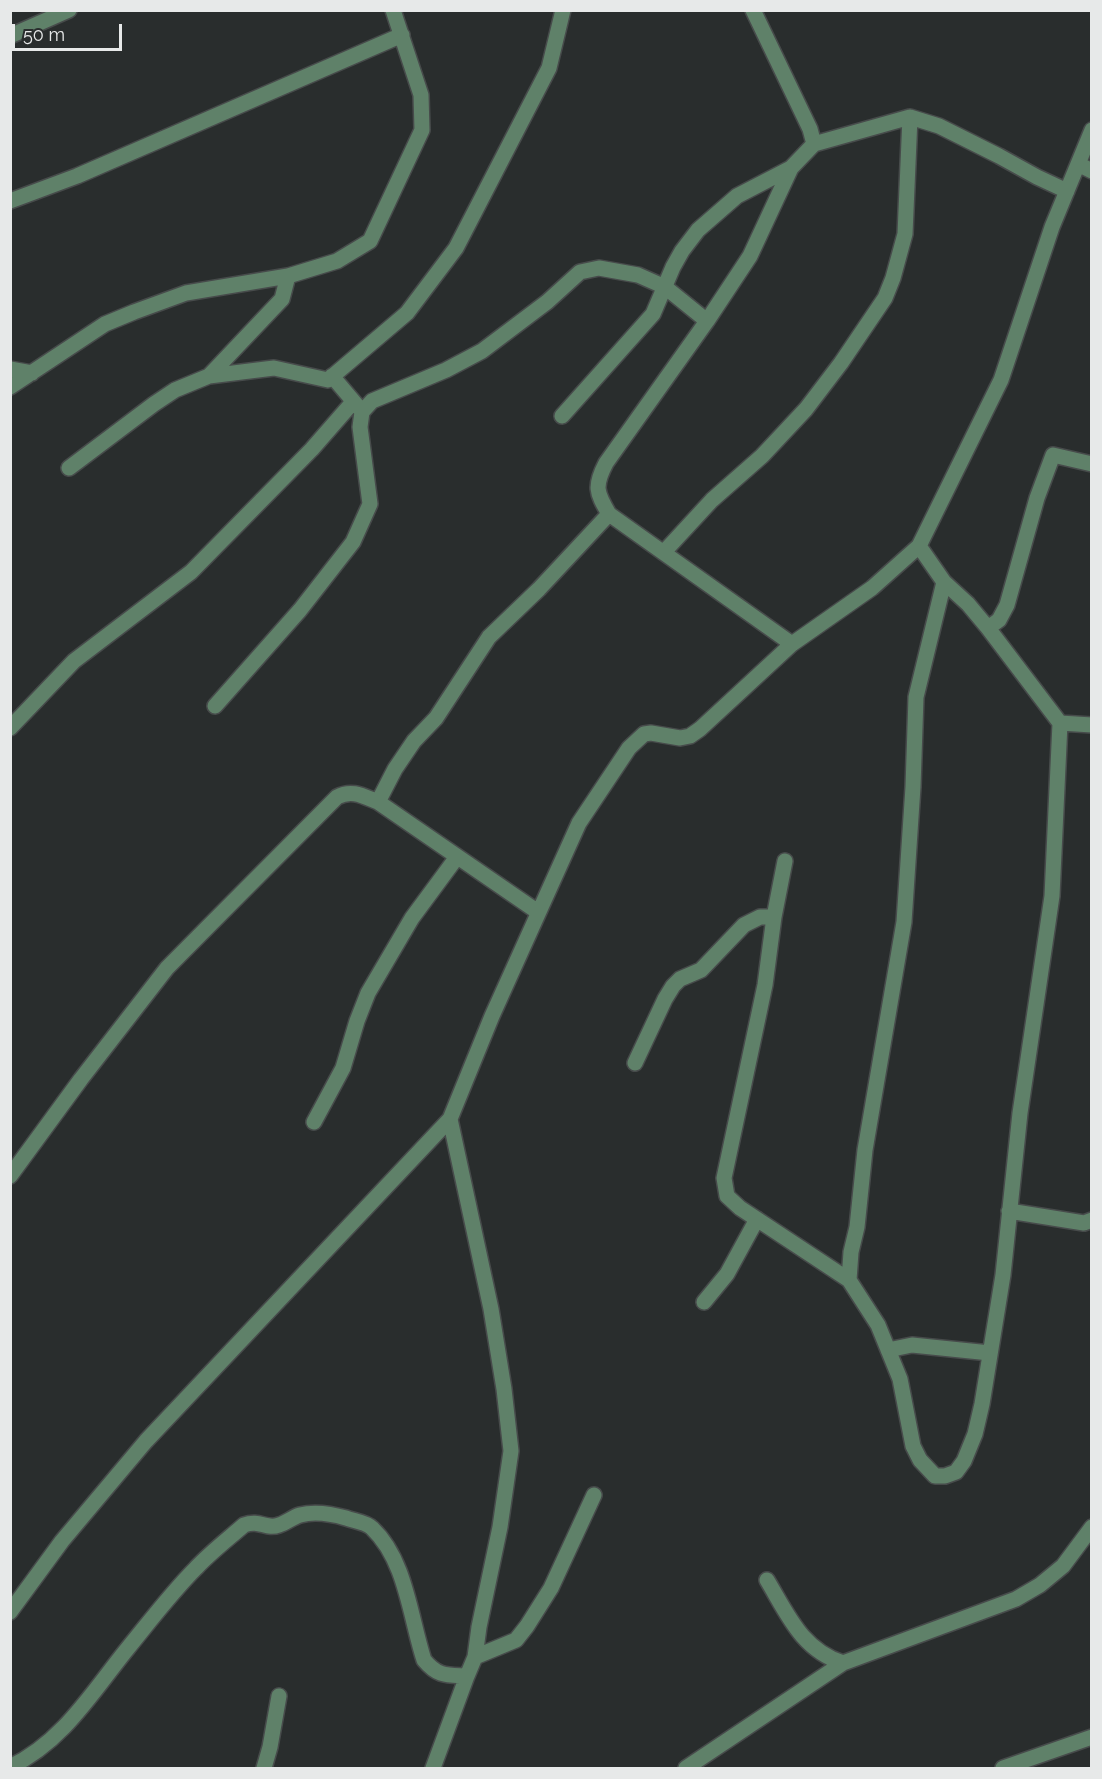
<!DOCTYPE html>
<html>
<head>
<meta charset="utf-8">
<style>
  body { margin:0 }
  #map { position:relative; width:1102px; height:1779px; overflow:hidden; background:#292d2d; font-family:Raleway,sans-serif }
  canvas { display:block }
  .frame { position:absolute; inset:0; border:12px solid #e7e9e9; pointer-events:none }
  .scale { position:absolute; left:12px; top:24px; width:110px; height:27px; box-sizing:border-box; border:3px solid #e7e9e9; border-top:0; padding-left:8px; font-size:18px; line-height:21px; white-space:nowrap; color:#e7e9e9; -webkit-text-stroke:4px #292d2d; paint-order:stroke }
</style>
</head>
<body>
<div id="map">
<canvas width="1102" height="1779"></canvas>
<div class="frame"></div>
<div class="scale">50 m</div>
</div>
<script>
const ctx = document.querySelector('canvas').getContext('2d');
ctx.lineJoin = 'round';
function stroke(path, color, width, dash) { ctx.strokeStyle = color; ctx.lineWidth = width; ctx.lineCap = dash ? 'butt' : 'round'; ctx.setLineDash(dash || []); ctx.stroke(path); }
const minor = new Path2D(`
  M753 10 810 129 814 144
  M10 36 69 10
  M1078 164 1092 171
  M10 201 77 176 402 35
  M10 369 32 373
  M209 376 282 299 288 276
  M332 376 360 409
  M10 387 105 324 134 312 186 293 288 276 337 261 370 241 422 130 421 95 393 10
  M562 416 653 314 673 267 682 251 698 230 737 196 791 168
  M69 468 154 404 175 390 209 376 274 368 328 380 407 313 456 248 549 68 563 10
  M664 552 712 500 762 456 806 409 841 363 885 298 893 278 905 234 910 117
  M988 628 999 620 1007 605 1037 498 1053 455 1092 464
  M792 644 872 588 919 546 1001 380 1052 227 1092 130
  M215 706 300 610 353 542 370 504 360 427 362 412 372 401 446 370 482 351 547 302 580 272 599 268 638 275 665 287 707 321
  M1060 723 1092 725
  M10 728 74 661 191 572 312 449 353 402
  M378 802 395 769 414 741 436 718 489 637 539 589 609 514
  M785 861 774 917 765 985 724 1178 727 1196 740 1208 849 1280 878 1325 900 1379 913 1446 920 1460 935 1476H945L956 1472 964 1461 975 1434 982 1404 1003 1275 1020 1113 1052 896 1060 723 988 628 968 604 944 582 919 546
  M635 1063 665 999 673 986 680 979 701 970 744 925 760 917H774
  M314 1122 343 1068 357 1021 368 993 412 918 457 857
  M10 1176 81 1079 167 968 337 797C352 789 363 796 378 802L538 912
  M1009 1211 1084 1223 1092 1220
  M849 1280 851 1252 857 1227 865 1150 904 922 913 787 916 697 944 582
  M704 1302 727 1274 757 1219
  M888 1350 912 1345 990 1353
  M767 1580C788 1615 802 1650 843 1663L1016 1599 1040 1585 1063 1566 1092 1527
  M10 1612 62 1541 146 1441 450 1119 492 1016 579 823 629 748 644 734 651 733 680 738 690 736 700 729 792 644 609 514C596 492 594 486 606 463L707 321 750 256 791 168 814 144 910 117 939 126 999 156 1037 177 1067 191
  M475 1657 516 1640 527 1626 551 1588 594 1495
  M10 1767C63 1742 93 1691 128 1648 150 1621 172 1592 196 1568 211 1552 228 1539 244 1525 260 1519 266 1530 279 1525 286 1523 293 1517 300 1515 315 1511 332 1514 346 1518 354 1521 366 1522 372 1528 406 1560 410 1617 424 1660 438 1677 447 1675 467 1676L475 1657 479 1627 500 1527 511 1451 504 1389 491 1309 450 1119
  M264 1768 270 1747 279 1696
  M433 1768 467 1676
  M686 1768 843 1663
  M1003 1768 1092 1737`);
stroke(minor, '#474b4b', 18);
stroke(minor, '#5f8169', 15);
</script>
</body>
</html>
